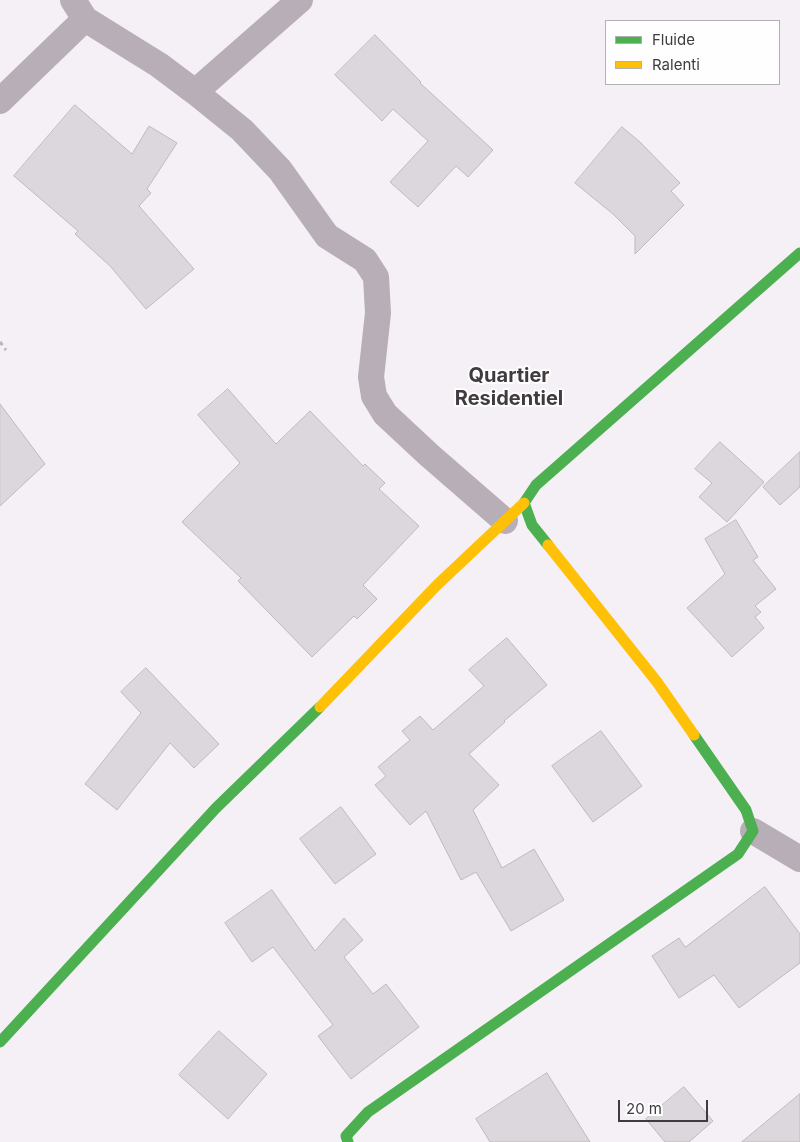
<!DOCTYPE html>
<html>
<head>
<meta charset="utf-8">
<style>
  body { margin:0 }
  #map { position:relative; width:800px; height:1142px; overflow:hidden; background:#f5f0f5; font-family:Inter,sans-serif }
  canvas { display:block }
  .legend { position:absolute; left:605px; top:20px; width:175px; height:65px; box-sizing:border-box; background:#fefefe; border:1px solid #b2b0b2; margin:0; padding:6px 9px; list-style:none; font-size:15px; color:#3f3b3f }
  .legend li { display:flex; align-items:center; gap:10px; height:25px }
  .legend b { width:25px; border:1px solid #b2b0b2 }
  .scale { position:absolute; left:618px; top:1100px; width:90px; height:22px; box-sizing:border-box; border:2px solid #3f3b3f; border-top:0; padding-left:6px; font-size:15px; line-height:18px; white-space:nowrap; color:#3f3b3f; -webkit-text-stroke:4px #fefefe; paint-order:stroke }
</style>
</head>
<body>
<div id="map">
<canvas width="800" height="1142"></canvas>
<ul class="legend">
<li><b style="height:6px;background:#4caf50"></b>Fluide</li>
<li><b style="height:6px;background:#ffc107"></b>Ralenti</li>
</ul>
<div class="scale">20 m</div>
</div>
<script>
const ctx = document.querySelector('canvas').getContext('2d');
ctx.lineJoin = 'round';
function fillPath(path, color) { ctx.fillStyle = color; ctx.fill(path, 'evenodd'); }
function stroke(path, color, width, dash) { ctx.strokeStyle = color; ctx.lineWidth = width; ctx.lineCap = dash ? 'butt' : 'round'; ctx.setLineDash(dash || []); ctx.stroke(path); }
function drawText(font, color, halo, rows, align = 'center') {
  ctx.font = font + ' Inter,sans-serif'; ctx.lineWidth = 4; ctx.setLineDash([]); ctx.textBaseline = 'middle'; ctx.strokeStyle = halo; ctx.fillStyle = color; for (const [text, x, y, turn = 0] of rows) {
    ctx.save(); ctx.translate(x, y); ctx.rotate((+turn || 0) * Math.PI / 180); ctx.textAlign = isNaN(turn) ? turn : align; if (halo) ctx.strokeText(text, 0, 0); ctx.fillText(text, 0, 0); ctx.restore();
  }
}
const building = new Path2D(`
  M375 35 421 82 420 83 493 150 468 177 456 166 418 207 390 182 428 141 393 109 382 121 335 75Z
  M75 105 132 154 149 126 177 143 147 189 151 193 139 206 194 269 146 309 111 267 75 234 78 231 14 176Z
  M622 127 640 142 680 183 671 191 684 205 635 254V236L613 214 575 183Z
  M228 389 276 444 310 411 363 466 365 464 385 483 379 489 419 526 363 585 377 599 357 619 354 616 312 657 238 581 241 578 182 522 240 463 198 415Z
  M0 404 45 464 0 506Z
  M720 442 764 482 727 522 699 497 712 483 695 469Z
  M800 452V487L780 505 763 487Z
  M736 520 758 557 753 560 776 589 755 606 761 612 755 617 764 628 732 657 687 608 725 574 705 539Z
  M507 638 547 685 504 721 505 722 469 754 499 785 473 810 502 868 534 849 564 900 511 931 476 872 461 880 426 811 410 825 375 785 386 776 378 767 410 740 402 731 420 716 433 730 484 686 469 670Z
  M146 668 219 744 194 768 170 743 117 810 85 784 141 713 121 692Z
  M601 731 642 786 593 822 552 766Z
  M341 807 376 854 335 884 300 839Z
  M765 887 800 934V963L739 1008 714 975 679 998 652 956 679 938 685 947Z
  M272 890 315 951 344 918 363 940 344 957 373 994 386 984 419 1027 351 1079 318 1036 333 1025 273 947 252 962 225 923Z
  M219 1031 267 1074 228 1119 179 1075Z
  M547 1073 590 1142H490L476 1119Z
  M684 1087 713 1121 689 1142H665L646 1119Z
  M800 1094V1142H742Z`);
fillPath(building, '#dbd7dc');
stroke(building, '#bdb9bd', 1);
stroke(new Path2D(`
  M0 342 6 350`), '#bab4ba', 3, [4, 4]);
stroke(new Path2D(`
  M85 19 159 65 195 92 242 130 280 170 327 236 365 260 376 277 378 313 371 377 374 396 385 414 429 455 505 521
  M195 92 300 0
  M0 101 85 19 73 0
  M753 831 800 859`), '#b7aeb8', 26);
stroke(new Path2D(`
  M548 545 532 525 524 503 536 485 800 253
  M0 1042 216 808 320 707
  M348 1142 346 1136 368 1112 738 854 753 831 746 810 694 735`), '#4caf50', 11);
stroke(new Path2D(`
  M548 545 657 682 694 735
  M320 707 437 585 524 503`), '#ffc107', 11);
drawText('bold 20px', '#3f3b3f', '#fefefe', [
  ["Quartier",509,376],
  ["Residentiel",509,399]
]);
</script>
</body>
</html>
